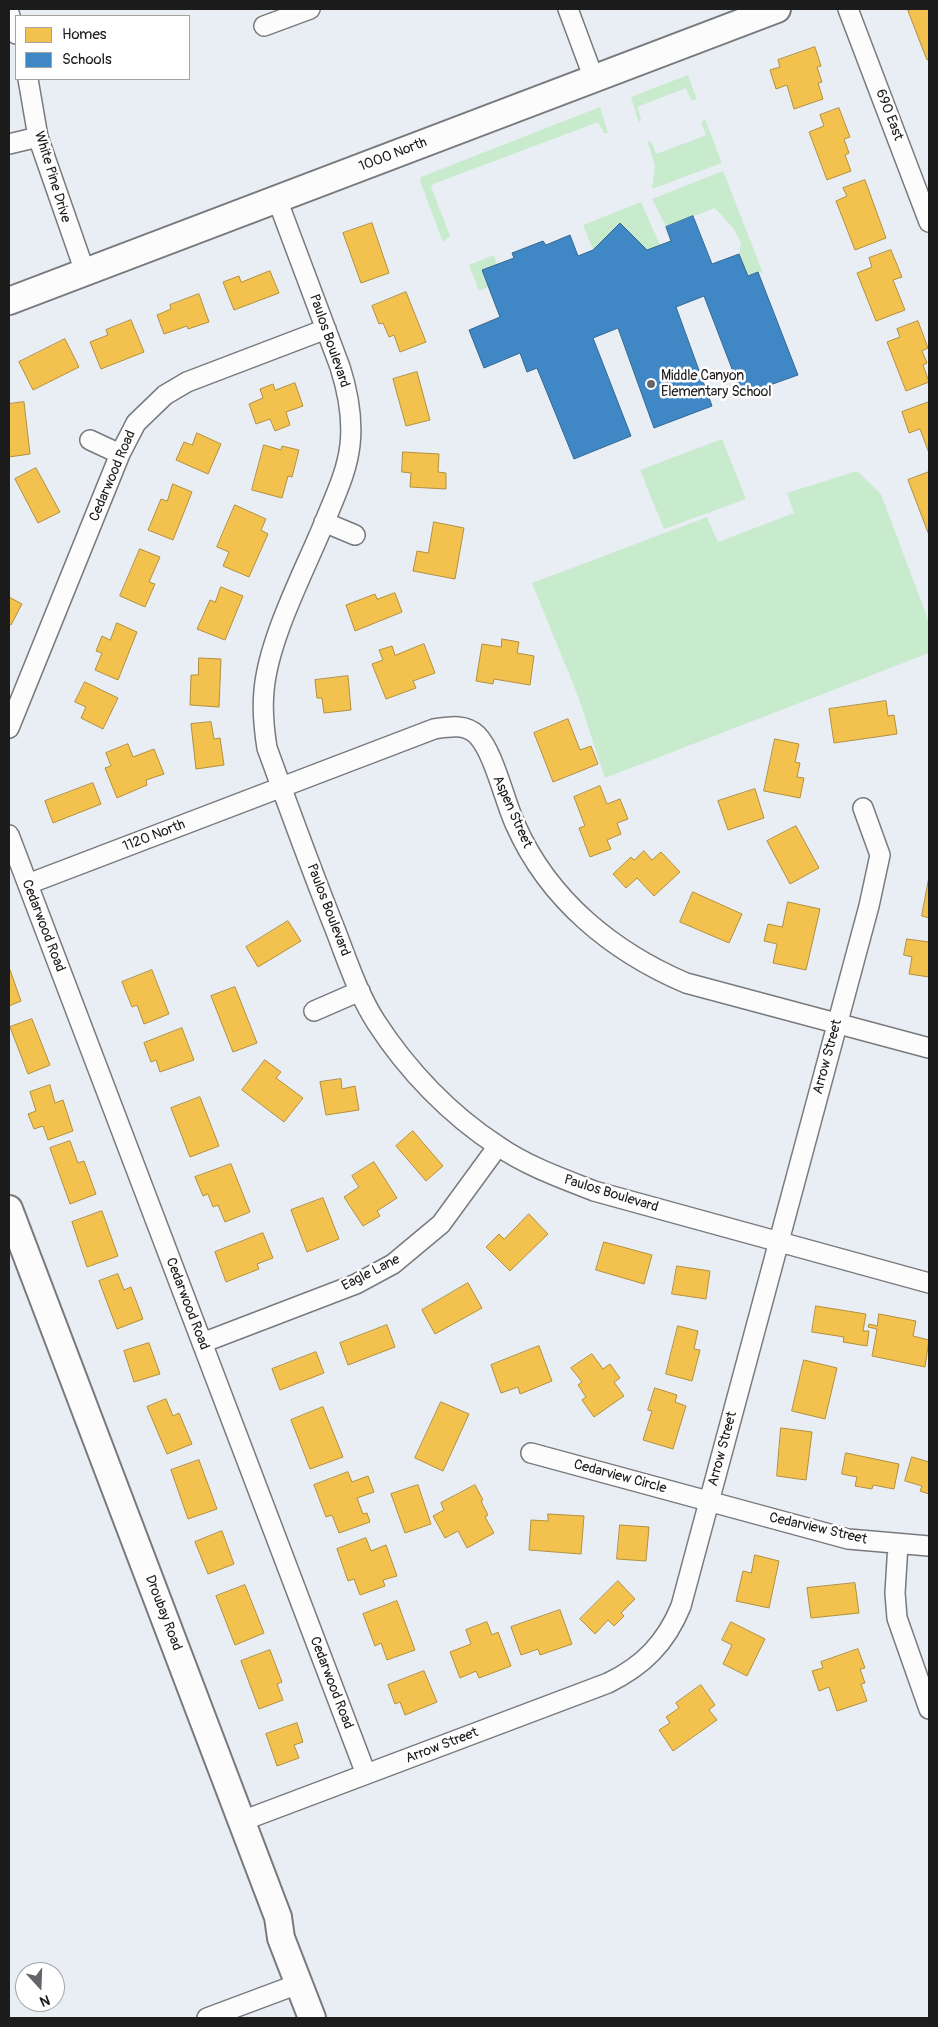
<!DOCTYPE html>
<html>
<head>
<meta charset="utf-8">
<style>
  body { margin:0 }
  #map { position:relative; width:938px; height:2027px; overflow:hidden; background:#e9edf4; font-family:Pangolin,sans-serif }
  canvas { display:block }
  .frame { position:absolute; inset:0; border:10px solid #1c1c1c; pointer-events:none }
  .legend { position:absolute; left:15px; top:15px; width:175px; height:65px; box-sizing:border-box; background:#fff; border:1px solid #a4a4a4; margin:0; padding:6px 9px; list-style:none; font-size:15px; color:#1c1c1c }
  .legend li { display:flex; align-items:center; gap:10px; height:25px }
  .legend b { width:25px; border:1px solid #a4a4a4 }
  .north { position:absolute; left:15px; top:1962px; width:50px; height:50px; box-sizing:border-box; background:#fff; border:1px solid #a4a4a4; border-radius:50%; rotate:160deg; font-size:14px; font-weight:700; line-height:20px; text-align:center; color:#1c1c1c }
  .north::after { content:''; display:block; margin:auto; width:18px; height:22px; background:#646568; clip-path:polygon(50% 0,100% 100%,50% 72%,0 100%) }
</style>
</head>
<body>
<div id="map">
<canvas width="938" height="2027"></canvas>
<div class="frame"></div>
<ul class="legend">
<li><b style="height:14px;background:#f2c14e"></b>Homes</li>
<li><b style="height:14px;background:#3f88c5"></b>Schools</li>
</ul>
<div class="north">N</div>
</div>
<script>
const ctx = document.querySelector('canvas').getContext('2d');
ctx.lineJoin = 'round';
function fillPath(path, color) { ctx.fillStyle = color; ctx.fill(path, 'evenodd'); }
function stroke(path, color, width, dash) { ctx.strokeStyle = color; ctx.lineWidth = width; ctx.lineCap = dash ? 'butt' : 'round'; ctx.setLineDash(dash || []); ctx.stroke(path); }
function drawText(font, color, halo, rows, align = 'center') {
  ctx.font = font + ' Pangolin,sans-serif'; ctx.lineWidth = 5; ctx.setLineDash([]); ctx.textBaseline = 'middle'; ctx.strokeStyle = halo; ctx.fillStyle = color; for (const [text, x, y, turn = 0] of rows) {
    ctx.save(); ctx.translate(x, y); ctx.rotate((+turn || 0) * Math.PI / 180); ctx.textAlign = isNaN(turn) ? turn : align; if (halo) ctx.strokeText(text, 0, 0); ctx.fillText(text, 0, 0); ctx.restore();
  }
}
fillPath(new Path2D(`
  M688 75 697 100H691L686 88 637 107 641 118 639 123 631 97Z
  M600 107 608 133H604L598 122 433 184 431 187 450 236 443 242 420 181 421 177Z
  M705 119 722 163 652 189 655 165 647 140 652 143 656 154 704 136 706 134 701 123Z
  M723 171 763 273 758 272 748 276 739 254 741 243 734 229 715 208 666 227 652 199Z
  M641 202 660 245 647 250H593L583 225Z
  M494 255 497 264 481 270 488 287 479 291 469 265Z
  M722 439 746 499 664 529 640 470Z
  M857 471 881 494 929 622V653L605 778 578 696 532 583 707 517 718 542 794 513 787 493Z`), '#c9ebcd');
const homes = new Path2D(`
  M913 9H929V59L927 60 908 11Z
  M815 47 821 66 817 67 822 82 818 83 823 99 794 109 787 85 776 89 770 70 780 67 778 60Z
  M839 108 850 137 844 139 849 153 845 155 851 171 827 180 809 132 824 126 820 115Z
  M865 180 886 238 855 250 836 201 847 196 843 188Z
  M372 223 389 273 361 283 343 233Z
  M891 250 902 277 893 280 905 310 876 321 857 273 872 267 869 258Z
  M270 271 279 293 234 310 223 282 239 276 241 282Z
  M406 292 426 342 400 352 394 335 389 337 383 323 379 324 372 306Z
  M199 294 209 322 188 329 187 326 164 334 157 315 171 309 170 305Z
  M131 320 144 352 101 369 90 342 108 335 106 330Z
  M918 321 928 348 922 351 927 363 923 365 929 382 906 391 887 342 900 337 897 329Z
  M65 339 79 367 33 390 19 362Z
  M417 372 430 420 406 426 393 379Z
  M295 383 303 406 286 412 290 425 275 431 270 419 256 424 249 404 263 398 260 389 273 384 275 390Z
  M24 402 30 454 9 457V404Z
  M929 402V453L920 429 909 433 902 412Z
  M197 433 221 444 208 474 176 460 184 442 192 445Z
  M264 445 281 450 282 446 299 450 292 477 288 476 282 498 252 490Z
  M403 452 439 454 438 472 446 473V489L410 487 411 473 402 472Z
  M36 468 60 512 38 523 15 479Z
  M929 472V535L908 480Z
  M173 484 192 492 173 540 148 530 161 499 167 501Z
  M235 505 266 519 261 530 268 534 249 577 223 566 229 552 217 547Z
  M434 522 464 528 455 579 413 571 417 551 428 553Z
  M140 549 160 557 149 582 155 584 145 607 120 596Z
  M221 587 243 596 225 640 197 629 210 600 215 602Z
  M395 593 402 612 355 631 346 605 375 594 377 599Z
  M9 597 22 604 11 625 9 624Z
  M117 623 137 632 118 680 95 670 102 653 96 651 102 636 110 640Z
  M502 639 519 642 517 653 534 656 530 685 494 679 493 684 476 681 482 644 501 647Z
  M424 644 435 673 413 681 416 688 386 699 372 664 383 660 379 650 392 646 395 655Z
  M199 658 221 659 219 707 190 705 191 675H198Z
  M348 676 351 710 324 713 322 698H317L315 680Z
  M85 682 118 698 103 729 81 718 86 707 75 702Z
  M886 701 888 716 894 715 897 734 834 743 829 709Z
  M568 719 580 750 591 746 598 764 553 782 534 733Z
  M211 722 214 739 220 738 224 765 196 769 191 724Z
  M775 739 799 744 795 762 800 763 797 777 804 778 800 798 764 791Z
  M128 744 133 757 154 749 164 774 146 780 147 785 117 798 105 768 111 766 106 753Z
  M93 783 101 804 53 823 45 801Z
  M600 786 607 804 620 799 628 819 617 823 621 834 607 840 611 849 590 857 579 828 585 826 574 797Z
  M755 789 764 818 728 830 718 801Z
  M796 826 819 868 790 884 767 841Z
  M644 851 652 860 661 852 680 872 654 896 637 878 626 888 613 874 631 857 634 860Z
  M929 877V918L922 916Z
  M693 892 742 914 729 943 680 922Z
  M788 902 820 909 806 970 773 963 777 944 764 941 768 924 782 927Z
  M288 921 301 941 258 967 246 947Z
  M907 939 929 942V977L909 974 912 957 904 955Z
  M9 967 21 1001 9 1006Z
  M152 970 169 1014 144 1024 137 1005 132 1007 122 982Z
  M235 987 257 1043 233 1052 211 996Z
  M32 1019 50 1065 28 1074 10 1027Z
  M182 1028 194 1060 160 1072 156 1060 151 1062 144 1043Z
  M265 1060 281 1072 276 1078 303 1098 284 1122 242 1090Z
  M341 1079 342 1089 355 1086 359 1110 326 1115 320 1082Z
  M50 1085 55 1103 63 1100 73 1131 48 1140 43 1126 34 1129 28 1114 36 1111 30 1092Z
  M200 1097 219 1146 190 1157 171 1108Z
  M413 1131 443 1166 426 1181 396 1146Z
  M70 1141 78 1163 84 1161 96 1194 70 1204 50 1148Z
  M374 1162 397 1198 377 1211 380 1216 363 1226 344 1197 359 1187 352 1176Z
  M231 1164 250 1212 225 1222 218 1205 213 1207 208 1194 203 1196 195 1177Z
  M323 1198 339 1239 307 1252 291 1210Z
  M102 1211 118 1256 87 1267 72 1222Z
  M529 1214 548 1234 510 1271 486 1247 499 1234 504 1239Z
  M263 1233 273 1258 257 1264 259 1269 226 1282 215 1252Z
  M604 1242 652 1255 644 1284 596 1270Z
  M677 1266 710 1271 706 1299 672 1294Z
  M118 1274 124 1290 131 1287 143 1319 117 1329 99 1281Z
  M468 1283 482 1308 435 1334 422 1310Z
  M816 1306 866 1314 863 1331H869L867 1346 843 1342 844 1337 812 1332Z
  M879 1314 916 1321 913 1336 929 1340 925 1367 872 1356 877 1329 868 1327 869 1324 877 1326Z
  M387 1325 395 1347 348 1365 340 1343Z
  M678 1326 698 1331 694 1349 700 1350 692 1381 666 1374Z
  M149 1343 160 1374 134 1382 124 1351Z
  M539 1346 552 1381 520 1394 518 1387 501 1393 491 1365Z
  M316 1352 324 1373 280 1390 272 1369Z
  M592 1354 603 1369 610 1364 620 1378 614 1382 624 1396 594 1417 582 1400 586 1397 578 1385 582 1382 571 1368Z
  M804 1360 837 1368 825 1419 792 1411Z
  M655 1388 677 1395 675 1402 686 1406 673 1449 643 1440 652 1411 648 1410Z
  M166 1399 173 1416 179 1413 192 1444 167 1454 147 1407Z
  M441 1402 469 1414 443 1471 415 1458Z
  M323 1407 343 1457 310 1469 291 1420Z
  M781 1428 812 1432 806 1480 777 1476Z
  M846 1453 899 1464 894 1489 873 1485 872 1489 855 1486 857 1477 842 1474Z
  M912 1457 929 1462V1494L920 1491 922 1486 905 1481Z
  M199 1460 217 1509 188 1519 171 1470Z
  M348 1472 352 1482 368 1476 374 1492 357 1498 363 1514 367 1513 370 1522 339 1533 332 1515 326 1517 314 1485Z
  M418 1485 431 1524 405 1533 391 1494Z
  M475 1485 483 1500 481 1501 488 1515 485 1517 494 1533 467 1548 458 1531 445 1538 433 1516 444 1510 441 1503Z
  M548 1514 584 1516 581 1554 529 1550 531 1520 548 1521Z
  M620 1525 649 1527 646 1561 617 1559Z
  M222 1531 234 1564 208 1574 195 1542Z
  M366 1538 371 1551 386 1545 397 1576 383 1580 385 1586 360 1595 354 1579 348 1581 337 1549Z
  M755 1555 779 1561 769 1608 736 1601 743 1571 751 1573Z
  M618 1581 635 1599 621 1613 624 1616 614 1626 608 1620 595 1634 580 1619Z
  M855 1583 859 1613 811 1618 807 1588Z
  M245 1585 264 1633 235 1645 216 1596Z
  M397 1601 415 1650 387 1660 381 1643 375 1646 363 1614Z
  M560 1610 572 1644 540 1655 538 1649 521 1655 511 1627Z
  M487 1622 492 1635 498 1632 511 1666 479 1678 476 1671 460 1678 450 1652 471 1644 466 1630Z
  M731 1622 765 1639 747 1676 723 1664 732 1645 722 1640Z
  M858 1649 865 1668 860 1669 865 1683 861 1684 867 1701 837 1711 829 1687 819 1691 812 1671 823 1668 821 1662Z
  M270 1650 282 1682 277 1684 283 1700 259 1709 241 1661Z
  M424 1671 437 1702 405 1715 400 1702 395 1704 388 1685Z
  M701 1685 715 1705 709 1710 717 1720 673 1751 659 1730 670 1723 666 1717 679 1708 676 1703Z
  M297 1723 303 1742 294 1745 299 1758 277 1766 266 1734Z`);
fillPath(homes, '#f2c14e');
stroke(homes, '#b2903f', 1);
const schools = new Path2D(`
  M693 216 712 264 739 254 748 276 758 272 798 375 742 395 704 296 676 307 712 406 654 428 618 328 593 338 631 436 574 459 537 368 527 372 520 353 484 368 469 330 500 317 482 270 514 258 512 253 543 241 546 245 570 235 578 256 593 250 620 223 647 250 671 241 666 227Z`);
fillPath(schools, '#3f88c5');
stroke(schools, '#346892', 1);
const street = new Path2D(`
  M568 9 594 79
  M848 9 929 222
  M9 13 16 34
  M264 26 310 9
  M28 79 38 137 85 272
  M9 144 38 137
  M277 199 340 367C348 392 353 418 350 445 347 472 335 496 325 521 305 570 268 639 264 691 262 710 264 729 267 748 289 808 311 869 335 929 347 960 358 994 376 1022 407 1070 450 1115 498 1146 527 1166 561 1178 594 1191L929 1283
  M90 440 120 454
  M324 522 355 535
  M9 728 120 454 136 423 165 395 187 382 326 329
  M9 835 366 1774
  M28 884 434 729C448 727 465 723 477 735 494 752 505 803 516 826 549 900 613 952 686 983L929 1048
  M314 1011 360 991
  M202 1343 356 1284 393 1264 441 1224 498 1146
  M531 1453 848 1539 929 1546
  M898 1544 895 1593 897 1618 929 1709
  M242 1821 608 1683C643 1666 666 1643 681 1606L869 906 880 855 863 808
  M207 2018 298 1984`);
const secondary = new Path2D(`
  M9 301 777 9
  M9 1209 278 1917 281 1938 312 2018`);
stroke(street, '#787a7d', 22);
stroke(secondary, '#787a7d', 30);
stroke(street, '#fcfcfd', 19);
stroke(secondary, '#fcfcfd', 26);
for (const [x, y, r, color] of [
  [651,384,5,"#646568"]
]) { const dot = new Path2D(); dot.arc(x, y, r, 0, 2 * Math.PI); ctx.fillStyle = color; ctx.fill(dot); stroke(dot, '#fff', 2); }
drawText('14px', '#1c1c1c', '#fff', [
  ["690 East",889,115,69],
  ["1000 North",393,155,-21],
  ["White Pine Drive",52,177,73],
  ["Paulos Boulevard",329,341,71],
  ["Cedarwood Road",113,476,-67],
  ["Aspen Street",512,812,66],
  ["1120 North",154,836,-21],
  ["Paulos Boulevard",328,910,69],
  ["Cedarwood Road",43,926,69],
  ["Arrow Street",828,1057,-75],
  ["Paulos Boulevard",611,1194,17],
  ["Eagle Lane",371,1273,-27],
  ["Cedarwood Road",187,1304,69],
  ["Arrow Street",723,1449,-75],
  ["Cedarview Circle",620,1477,15],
  ["Cedarview Street",818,1529,13],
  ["Droubay Road",163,1613,69],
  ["Cedarwood Road",331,1683,69],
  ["Arrow Street",442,1746,-21]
]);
drawText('14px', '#1c1c1c', '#fff', [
  ["Middle Canyon",661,376],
  ["Elementary School",661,392]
], 'left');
</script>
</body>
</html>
